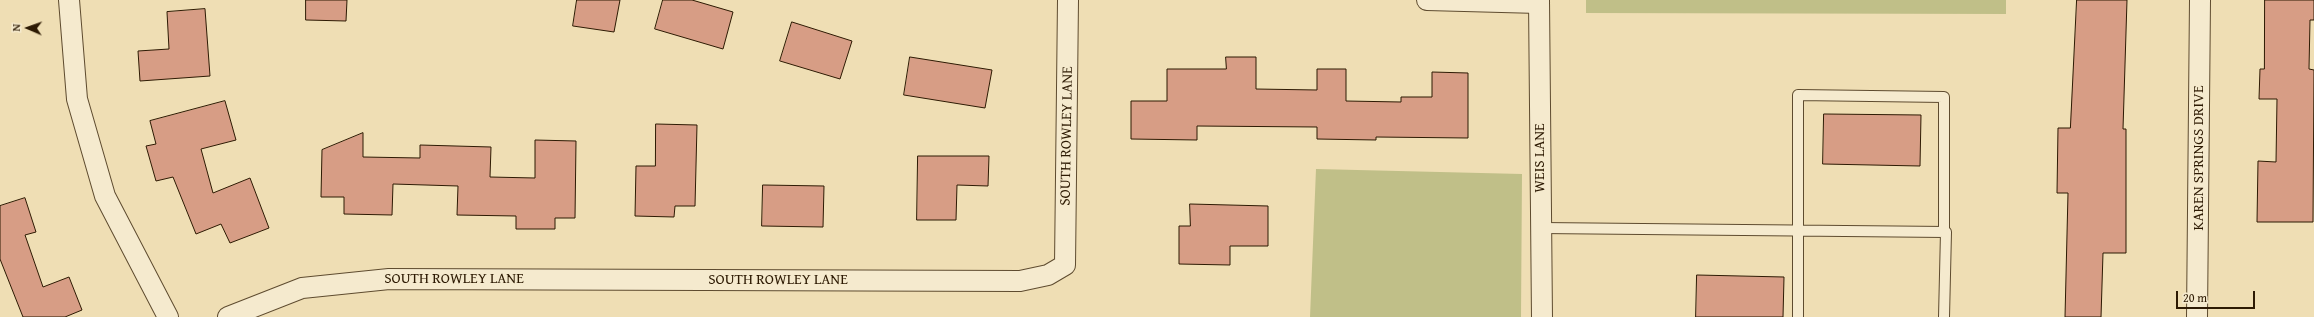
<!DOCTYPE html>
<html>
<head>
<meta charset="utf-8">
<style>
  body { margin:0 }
  #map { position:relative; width:2314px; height:317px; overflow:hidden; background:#efdeb4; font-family:"Gentium Book Plus",serif }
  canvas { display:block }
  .north { position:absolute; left:8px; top:8px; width:40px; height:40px; -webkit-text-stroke:3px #f5eace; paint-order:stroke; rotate:272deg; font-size:11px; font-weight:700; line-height:16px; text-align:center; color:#2d1a03 }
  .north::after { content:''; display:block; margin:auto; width:14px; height:18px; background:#2d1a03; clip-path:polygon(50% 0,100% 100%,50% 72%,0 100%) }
  .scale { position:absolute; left:2176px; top:291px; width:79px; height:18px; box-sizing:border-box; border:2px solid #2d1a03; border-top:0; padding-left:5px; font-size:12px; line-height:14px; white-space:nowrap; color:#2d1a03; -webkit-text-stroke:3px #f5eace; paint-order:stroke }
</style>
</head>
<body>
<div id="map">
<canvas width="2314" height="317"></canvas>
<div class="north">N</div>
<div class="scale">20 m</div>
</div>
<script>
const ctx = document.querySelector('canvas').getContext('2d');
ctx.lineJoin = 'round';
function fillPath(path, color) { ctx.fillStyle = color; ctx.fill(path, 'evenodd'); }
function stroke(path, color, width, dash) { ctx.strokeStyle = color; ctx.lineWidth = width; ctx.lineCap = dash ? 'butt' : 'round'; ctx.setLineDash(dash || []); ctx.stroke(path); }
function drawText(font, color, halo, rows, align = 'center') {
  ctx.font = font + ' "Gentium Book Plus",serif'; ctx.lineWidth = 3; ctx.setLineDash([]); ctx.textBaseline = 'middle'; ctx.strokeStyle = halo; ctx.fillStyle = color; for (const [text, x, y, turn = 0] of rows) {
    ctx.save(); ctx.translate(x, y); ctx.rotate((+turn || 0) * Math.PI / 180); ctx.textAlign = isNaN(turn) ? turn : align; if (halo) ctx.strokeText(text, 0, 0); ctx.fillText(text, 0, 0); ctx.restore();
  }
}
fillPath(new Path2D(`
  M1586 0H2006V14L1586 13Z
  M1316 169 1522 174 1521 317H1310Z`), '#c0bf88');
const building = new Path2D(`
  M306 0H347L346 21 306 20Z
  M577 0H620L614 32 573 26Z
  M663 0H692L733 12 723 49 655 29Z
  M2077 0H2127L2123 129H2126V253H2103L2101 317H2065L2068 193H2057L2058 128H2070Z
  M2265 0H2314V20H2310L2309 69 2314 70 2313 222H2257L2258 161 2276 162 2277 99H2259L2260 69H2264Z
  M205 9 210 76 140 81 138 51 169 49 167 12Z
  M792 22 852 41 840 79 780 61Z
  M910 57 992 70 985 108 904 95Z
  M1226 57H1256V89L1317 90V69H1346V101L1401 102V97H1432V72L1468 73V138L1376 137V140L1317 139V127L1197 126V140L1131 139V101H1167V69H1226Z
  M225 101 236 140 201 149 213 193 250 178 269 228 230 243 221 224 196 234 173 177 156 181 146 146 156 144 150 121Z
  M1824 114 1921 115 1920 166 1823 164Z
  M656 124 697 125 695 206H675L674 217 635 216 636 166H655Z
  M363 133V157L420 158V145L491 147 490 177 535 178V140L576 141 575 218H555V229H516V216L457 215 458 186 393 184 392 215 344 214V197H321L322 150Z
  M918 156H989L988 186 957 185 956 220H917Z
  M763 185 824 186 823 227 762 226Z
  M25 198 36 232 25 235 43 287 69 277 82 310 65 317H23L0 259V206Z
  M1190 204 1268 206V246H1230V265L1179 264V226H1190Z
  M1697 275 1784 277 1783 317H1696Z`);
fillPath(building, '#d79d85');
stroke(building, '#2d1a03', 1);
const lane = new Path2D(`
  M1541 228 1946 232 1944 317
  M1798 317V95L1944 97V231`);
const street = new Path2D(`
  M69 0 77 99 105 196 168 317
  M1427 0 1539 3
  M1539 0 1542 317
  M228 317 302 288 389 279 1020 281 1048 275 1065 265 1068 0
  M2197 317 2200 0`);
stroke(lane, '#5e4b2f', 12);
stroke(street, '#5e4b2f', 22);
stroke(lane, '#f5eace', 10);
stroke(street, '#f5eace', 20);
drawText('15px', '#2d1a03', '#f5eace', [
  ["SOUTH ROWLEY LANE",1067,136,-89],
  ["WEIS LANE",1540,158,-90],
  ["KAREN SPRINGS DRIVE",2199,158,-90],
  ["SOUTH ROWLEY LANE",454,279],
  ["SOUTH ROWLEY LANE",778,280]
]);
</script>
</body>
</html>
